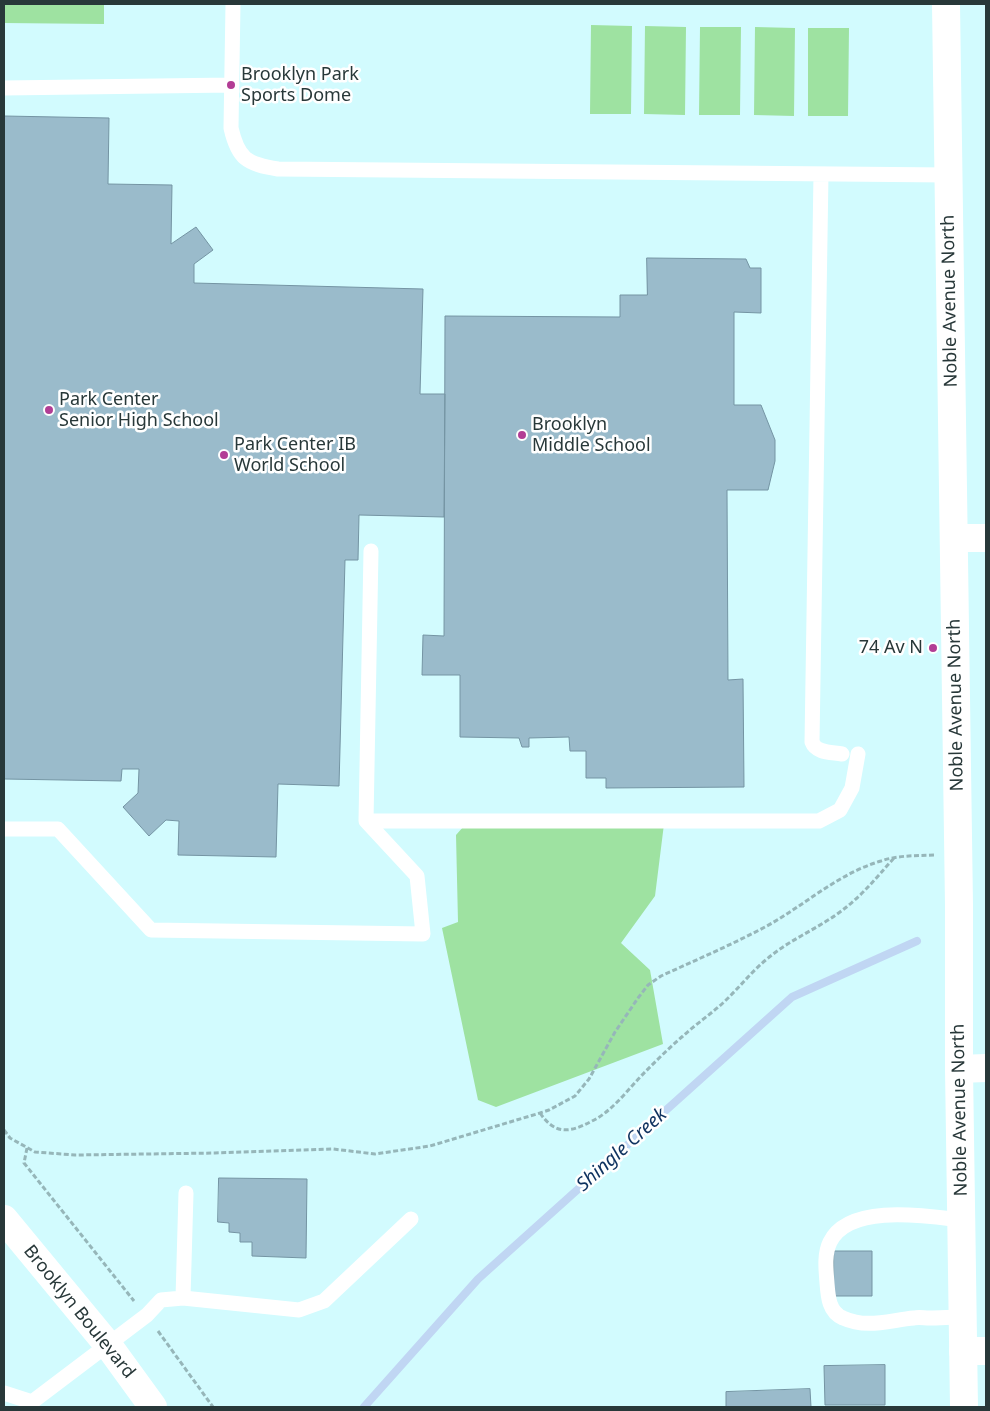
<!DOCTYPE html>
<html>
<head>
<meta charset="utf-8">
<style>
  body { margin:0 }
  #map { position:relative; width:990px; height:1411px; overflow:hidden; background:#d2fbfe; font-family:"Noto Sans",sans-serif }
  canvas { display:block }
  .frame { position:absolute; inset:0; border:5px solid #283839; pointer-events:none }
</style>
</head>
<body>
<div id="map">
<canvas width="990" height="1411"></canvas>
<div class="frame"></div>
</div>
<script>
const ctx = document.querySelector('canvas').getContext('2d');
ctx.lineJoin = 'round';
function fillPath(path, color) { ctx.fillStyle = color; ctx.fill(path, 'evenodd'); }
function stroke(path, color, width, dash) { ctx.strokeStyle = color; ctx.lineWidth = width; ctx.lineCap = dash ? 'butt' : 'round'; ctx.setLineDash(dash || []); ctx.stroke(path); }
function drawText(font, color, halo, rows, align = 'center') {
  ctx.font = font + ' "Noto Sans",sans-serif'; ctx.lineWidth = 5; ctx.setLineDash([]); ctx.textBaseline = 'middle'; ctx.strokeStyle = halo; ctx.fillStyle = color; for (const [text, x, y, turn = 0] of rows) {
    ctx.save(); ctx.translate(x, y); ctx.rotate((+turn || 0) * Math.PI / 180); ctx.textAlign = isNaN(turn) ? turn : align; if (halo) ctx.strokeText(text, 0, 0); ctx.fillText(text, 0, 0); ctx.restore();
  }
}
fillPath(new Path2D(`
  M4 4H104V24L4 23Z
  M591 25 632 26 631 114H590Z
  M645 26 686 27 685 115 644 114Z
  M700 27H741L740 115H699Z
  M755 27 795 28 794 116 754 115Z
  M808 28H849L848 116H808Z
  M665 816 655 896 621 943 650 970 663 1044 496 1107 478 1100 442 928 458 922 456 835 471 818Z`), '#9ee2a1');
stroke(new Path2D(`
  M364 1407 478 1279 792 997 917 941`), '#c0d6f3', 8);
const building = new Path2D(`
  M4 116 109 118 108 184 172 185 171 244 196 227 213 250 194 264V283L423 289 420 394H445L444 517 359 515 358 560H345L339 786 278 784 276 857 178 855 179 821 166 820 149 836 123 807 138 793 139 769H122L121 781 4 779Z
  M647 258 746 259 750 268H761V313L734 312V405H761L775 440V461L768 490H727L728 680 743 679 744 787 606 788V778H586V751H570L569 737 529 738V747H522L519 738 460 737V675H422L423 635 444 636 445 316 620 317V295H647Z
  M219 1178 307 1179 306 1258 252 1256V1242H240V1233L229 1232V1223L218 1222Z
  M834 1251H872V1296H834Z
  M885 1365V1405H825L824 1366Z
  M810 1389 811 1407H726V1392Z`);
fillPath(building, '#9abbcb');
stroke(building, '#7494a3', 1);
stroke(new Path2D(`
  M540 1113C555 1135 570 1133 592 1121 613 1111 628 1089 645 1072 657 1060 670 1047 683 1036 696 1024 711 1014 724 1002 739 988 751 972 767 959 789 940 817 929 840 912 863 895 875 879 894 858
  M4 1130 10 1138 35 1152 75 1155 215 1153 333 1149 375 1154 430 1146 540 1113 549 1110 575 1096 589 1079 615 1032 638 998 648 985 661 976C696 960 731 945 765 927 804 906 837 874 881 861 898 855 916 856 934 855
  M27 1148 24 1163 134 1301
  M158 1331 213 1407`), '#96b6b9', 3, [5, 2.5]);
stroke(new Path2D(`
  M233 4 231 128C238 159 247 164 278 169L948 175
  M4 88 232 85
  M821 174 812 742C816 753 831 752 842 754
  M366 821H819L840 810 852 788 858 754
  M4 829H58L151 930 423 934 417 876 366 821 371 551
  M961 1220C927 1216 849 1203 830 1242 824 1254 826 1270 827 1283 828 1297 829 1312 843 1318 867 1329 890 1320 914 1318 919 1317 924 1318 929 1318 940 1318 952 1317 963 1317
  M183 1298 186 1193
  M4 1393 32 1402 147 1315 161 1300 183 1298 299 1310 324 1301 411 1219`), '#fff', 15);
stroke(new Path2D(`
  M954 538H986
  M959 1069 986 1068
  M963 1351H986`), '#fff', 28);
stroke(new Path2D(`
  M946 4 959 905V1069L964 1407
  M4 1219 108 1345 153 1407`), '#fff', 28);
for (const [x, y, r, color] of [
  [231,85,5,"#b23d95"],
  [49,410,5,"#b23d95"],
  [522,435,5,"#b23d95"],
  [224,455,5,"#b23d95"],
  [933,648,5,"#b23d95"]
]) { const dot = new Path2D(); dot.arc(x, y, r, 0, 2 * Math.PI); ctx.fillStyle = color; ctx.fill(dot); stroke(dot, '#fff', 2); }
drawText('18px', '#283839', '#fff', [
  ["Brooklyn Park",241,75],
  ["Sports Dome",241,96],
  ["Park Center",59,400],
  ["Senior High School",59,421],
  ["Brooklyn",532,425],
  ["Middle School",532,446],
  ["Park Center IB",234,445],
  ["World School",234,466],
  ["74 Av N",923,648,"right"]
], 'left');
drawText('18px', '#283839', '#fff', [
  ["Noble Avenue North",950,301,-91],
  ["Noble Avenue North",956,705,-91],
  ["Noble Avenue North",960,1110,-91],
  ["Brooklyn Boulevard",79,1312,51]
]);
drawText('italic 19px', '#0f325f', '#fff', [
  ["Shingle Creek",622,1150,-42]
]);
</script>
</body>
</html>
